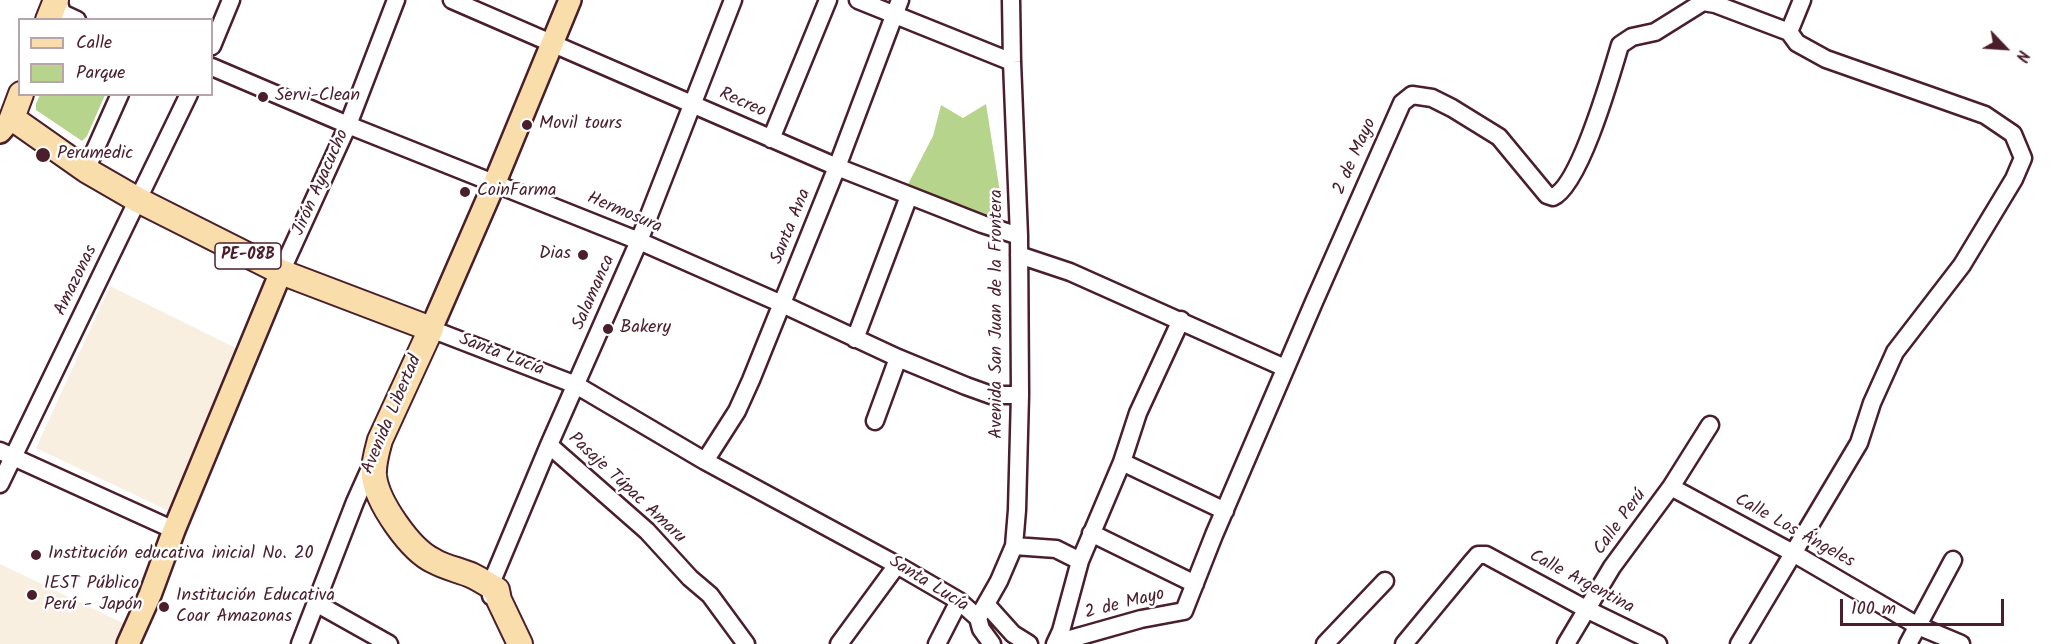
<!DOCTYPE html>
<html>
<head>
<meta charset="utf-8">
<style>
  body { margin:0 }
  #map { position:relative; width:2053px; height:644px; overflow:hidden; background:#fff; font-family:Kalam,sans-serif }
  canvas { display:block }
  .legend { position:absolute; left:18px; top:18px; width:195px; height:78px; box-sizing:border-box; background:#fff; border:2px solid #b7a5aa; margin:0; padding:8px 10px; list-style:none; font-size:18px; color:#4a1f2b }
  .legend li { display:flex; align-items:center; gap:12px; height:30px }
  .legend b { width:30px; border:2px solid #b7a5aa }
  .north { position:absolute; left:1975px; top:18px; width:60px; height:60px; -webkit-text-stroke:4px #fff; paint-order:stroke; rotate:115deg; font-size:16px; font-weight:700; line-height:24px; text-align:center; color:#4a1f2b }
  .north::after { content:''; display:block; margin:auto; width:21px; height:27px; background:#4a1f2b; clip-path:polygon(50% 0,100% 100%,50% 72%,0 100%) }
  .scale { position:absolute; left:1840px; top:599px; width:164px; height:27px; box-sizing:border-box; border:3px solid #4a1f2b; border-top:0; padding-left:8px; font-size:18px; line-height:21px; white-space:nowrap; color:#4a1f2b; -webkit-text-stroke:4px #fff; paint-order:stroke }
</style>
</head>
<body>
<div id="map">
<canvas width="2053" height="644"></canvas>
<ul class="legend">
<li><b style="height:8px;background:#f9deab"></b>Calle</li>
<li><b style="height:16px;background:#b7d48d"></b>Parque</li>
</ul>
<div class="north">N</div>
<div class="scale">100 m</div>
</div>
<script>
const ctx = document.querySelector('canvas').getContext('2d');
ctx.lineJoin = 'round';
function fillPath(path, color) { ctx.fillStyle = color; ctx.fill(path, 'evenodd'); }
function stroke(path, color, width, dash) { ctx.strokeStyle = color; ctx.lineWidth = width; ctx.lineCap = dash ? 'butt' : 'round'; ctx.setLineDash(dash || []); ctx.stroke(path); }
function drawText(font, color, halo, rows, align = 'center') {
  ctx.font = font + ' Kalam,sans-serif'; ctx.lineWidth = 5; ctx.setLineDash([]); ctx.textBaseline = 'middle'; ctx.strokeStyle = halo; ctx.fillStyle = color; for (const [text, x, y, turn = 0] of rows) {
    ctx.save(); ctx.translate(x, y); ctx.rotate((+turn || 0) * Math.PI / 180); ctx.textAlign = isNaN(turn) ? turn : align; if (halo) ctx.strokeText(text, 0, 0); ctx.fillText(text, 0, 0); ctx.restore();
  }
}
fillPath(new Path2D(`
  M110 286 244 352 173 513 36 448Z
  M0 564 129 626 120 644H0Z`), '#f8efe1');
fillPath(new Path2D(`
  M40 95V94L105 95 87 136 82 141 36 110V104Z
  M986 104 1003 211 982 225 906 188 933 136 941 105 963 118Z`), '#b7d48d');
const minor = new Path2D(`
  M58 0 62 13 77 20
  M452 0 837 167 982 224 1019 236
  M858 0 1012 62
  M1789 32 1802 0
  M212 46 231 0
  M212 67 348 125 639 241 782 304 898 358 966 386 991 395H1020
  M771 139 828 0
  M86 170 120 94
  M1019 255 1070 272 1285 368
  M281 272 348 125 396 0
  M431 329 576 385 705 461 897 565 959 601 978 618
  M855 339 909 196
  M875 421 898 358
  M549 445 647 531 690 578 710 595 746 644
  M0 451 174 530
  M705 461 737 411 751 380 837 167 900 0
  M1122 462 1138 413 1181 320
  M0 484 189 94
  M1671 487 1793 553 1918 626 1961 644
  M1091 533 1195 584
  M1014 546 1056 549 1080 561
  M491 596 490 586 549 445 639 241 733 0
  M316 603 389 644
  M986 604 1013 634 1029 644
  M978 618 999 581 1014 546 1017 510 1020 395 1019 236 1012 62 1011 0
  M978 618 981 629 992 644
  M1056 643 1141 619 1184 611 1214 535 1314 302 1402 103 1412 95 1432 98 1452 108 1499 137 1547 195 1553 197C1580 185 1611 75 1620 45L1632 37 1655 32 1703 2 1715 4 1789 32 1797 43 1826 59 1985 115 2013 134 2023 158 2014 179 1962 265 1895 352 1872 403 1859 443 1739 644
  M300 644 355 502 372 464
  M839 644 897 565
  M937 644 959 601
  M1055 644 1061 631 1080 561 1122 462 1225 511
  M1325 644 1385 581
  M1404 644 1471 563 1478 555H1486L1586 609 1658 644
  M1566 644 1612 567 1671 487 1710 425
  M1908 644 1953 560`);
const major = new Path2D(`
  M0 132 12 118
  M431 329 495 182 570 0
  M128 644 150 595 174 530 281 272`);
const highway = new Path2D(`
  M48 20 56 0
  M21 94 12 118 86 170 138 200 281 272 431 329 380 440C377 451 373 464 374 476 377 502 410 550 434 561 446 568 460 570 473 576 481 580 489 585 497 590L499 600 520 644`);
stroke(minor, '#4a1f2b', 21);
stroke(major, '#4a1f2b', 26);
stroke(highway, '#4a1f2b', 28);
stroke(minor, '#fff', 16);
stroke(major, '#f9deab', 21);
stroke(highway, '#f9deab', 24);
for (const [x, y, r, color] of [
  [263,97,6,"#4a1f2b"],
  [527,125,6,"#4a1f2b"],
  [43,155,8,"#4a1f2b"],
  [465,192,6,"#4a1f2b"],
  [583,255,6,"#4a1f2b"],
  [608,329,6,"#4a1f2b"],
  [36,555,6,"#4a1f2b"],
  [32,595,6,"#4a1f2b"],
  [164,607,6,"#4a1f2b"]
]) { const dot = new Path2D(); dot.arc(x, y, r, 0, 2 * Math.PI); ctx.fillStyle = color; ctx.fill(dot); stroke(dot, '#fff', 2); }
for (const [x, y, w] of [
  [248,256,66]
]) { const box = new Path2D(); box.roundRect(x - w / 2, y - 13, w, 26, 4.5); ctx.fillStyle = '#fff'; ctx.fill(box); stroke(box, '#4a1f2b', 1.5); }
drawText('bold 16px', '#4a1f2b', null, [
  ["PE-08B",248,256]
]);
drawText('18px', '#4a1f2b', '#fff', [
  ["Servi-Clean",275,97],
  ["Movil tours",539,125],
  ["Perumedic",57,155],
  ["CoinFarma",477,192],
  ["Dias",571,255,"right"],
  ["Bakery",620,329],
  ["Institución educativa inicial No. 20",48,555],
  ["IEST Público",44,585],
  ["Perú - Japón",44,606],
  ["Institución Educativa",176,597],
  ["Coar Amazonas",176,618]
], 'left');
drawText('18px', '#4a1f2b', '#fff', [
  ["Recreo",742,104,24],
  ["2 de Mayo",1356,157,-66],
  ["Jirón Ayacucho",322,183,-66],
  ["Hermosura",624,214,23],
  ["Santa Ana",792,227,-68],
  ["Amazonas",77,281,-64],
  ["Salamanca",595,293,-66],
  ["Avenida San Juan de la Frontera",998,314,-90],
  ["Santa Lucía",501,356,21],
  ["Avenida Libertad",393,415,-67],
  ["Pasaje Túpac Amaru",626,489,43],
  ["Calle Perú",1621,523,-54],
  ["Calle Los Ángeles",1794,532,29],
  ["Calle Argentina",1581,583,28],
  ["Santa Lucía",928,585,32],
  ["2 de Mayo",1125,605,-14]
]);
</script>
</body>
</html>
